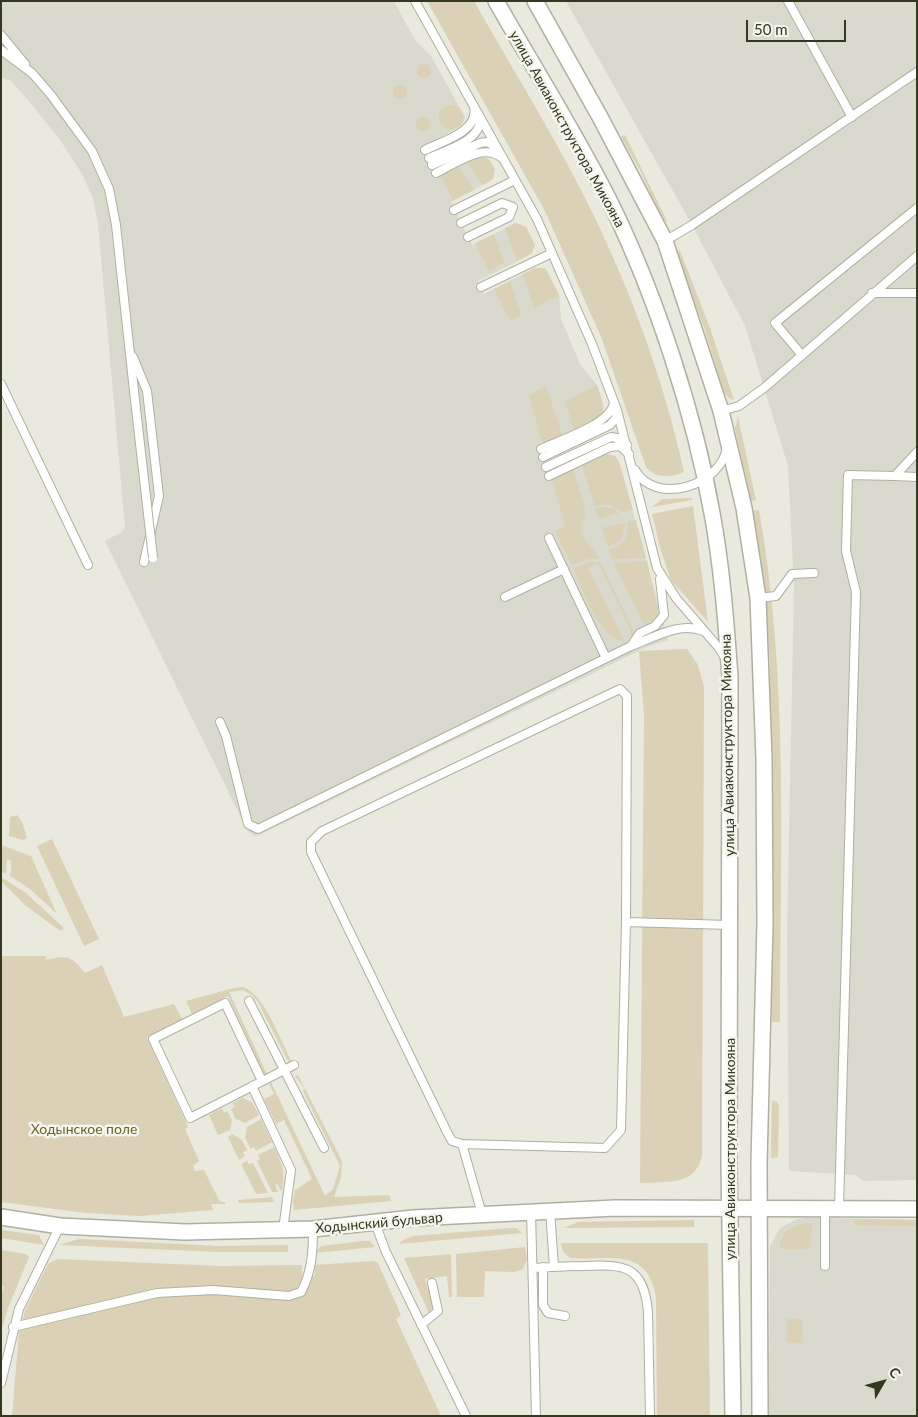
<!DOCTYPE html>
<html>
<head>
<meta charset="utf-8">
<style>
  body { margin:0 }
  #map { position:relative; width:918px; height:1417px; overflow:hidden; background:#e9e9de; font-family:Lato,sans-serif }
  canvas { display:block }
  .frame { position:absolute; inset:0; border:2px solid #343820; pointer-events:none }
  .north { position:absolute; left:858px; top:1357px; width:50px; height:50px; -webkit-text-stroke:4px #f6f6ee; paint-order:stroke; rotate:52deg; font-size:14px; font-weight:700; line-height:20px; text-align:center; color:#343820 }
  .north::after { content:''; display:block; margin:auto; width:18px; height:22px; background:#343820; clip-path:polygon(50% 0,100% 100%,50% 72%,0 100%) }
  .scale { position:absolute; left:746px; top:20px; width:100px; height:22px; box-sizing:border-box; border:2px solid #343820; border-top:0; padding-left:6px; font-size:15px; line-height:18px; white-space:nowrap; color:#343820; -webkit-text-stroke:4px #f6f6ee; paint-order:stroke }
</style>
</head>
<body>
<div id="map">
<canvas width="918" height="1417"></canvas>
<div class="frame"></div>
<div class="north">С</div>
<div class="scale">50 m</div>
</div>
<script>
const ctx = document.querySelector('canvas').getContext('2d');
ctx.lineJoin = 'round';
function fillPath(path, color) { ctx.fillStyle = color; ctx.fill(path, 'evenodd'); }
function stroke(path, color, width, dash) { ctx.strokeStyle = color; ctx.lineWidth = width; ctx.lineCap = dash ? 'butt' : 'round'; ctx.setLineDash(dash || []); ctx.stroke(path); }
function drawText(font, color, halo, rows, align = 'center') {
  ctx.font = font + ' Lato,sans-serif'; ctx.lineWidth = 5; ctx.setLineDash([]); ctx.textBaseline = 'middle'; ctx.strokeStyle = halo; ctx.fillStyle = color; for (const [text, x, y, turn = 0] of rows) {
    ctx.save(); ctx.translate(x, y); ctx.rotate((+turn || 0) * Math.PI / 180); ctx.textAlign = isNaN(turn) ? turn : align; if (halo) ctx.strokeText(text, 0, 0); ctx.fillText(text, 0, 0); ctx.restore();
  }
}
fillPath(new Path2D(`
  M1 1H394L415 40 431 56 465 117 462 126 423 146 438 177 474 159 485 157 494 166V175L489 182 451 202 472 245 516 223 526 227 535 245 528 256 478 281 484 294 535 268H544L547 271 559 295 561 319 580 364 597 385 604 407 603 412 596 419 540 446 550 480 601 456 608 454 615 456 619 462 668 640 647 647 259 835 254 836 247 830 105 541 122 532 125 527 98 224 93 198 82 174 60 140 32 105 11 81 1 77Z
  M566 1H917V1180L864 1181 855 1175 789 1171 787 937 794 585 788 466 745 326 692 225Z
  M807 1218 917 1220V1416H769L770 1246 780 1228 797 1219Z`), '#d9d9cd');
fillPath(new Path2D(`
  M427 1H474C510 65 549 127 582 192 627 280 663 376 684 472 669 478 658 479 646 467L602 339 544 209Z
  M417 71a7 7 0 1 1 14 0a7 7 0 1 1-14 0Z
  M393 92a7 7 0 1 1 14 0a7 7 0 1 1-14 0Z
  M439 117a12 12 0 1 1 24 0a12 12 0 1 1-24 0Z
  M416 124a7 7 0 1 1 14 0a7 7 0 1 1-14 0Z
  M625 135 668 223 660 215 641 172 621 137Z
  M479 156 489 159 495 170 493 179 483 185 467 162Z
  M458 167 474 190 453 200 441 175Z
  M516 223 526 227 535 245 532 253 517 261 505 228Z
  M494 234 504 263 489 271 475 243Z
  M679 248 710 328 734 400 729 398 724 392 705 330 678 259Z
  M535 268H544L547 271 559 295 534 308 523 274Z
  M510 281 521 315 510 321 494 289Z
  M597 385C608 418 603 416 574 430L565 401Z
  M546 386 562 435 543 445 529 395Z
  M738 417 756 500 751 501 735 428Z
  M608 454 615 456 619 462 633 510 623 512 609 504 595 506 582 465Z
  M573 469C576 480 586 505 585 515 584 521 580 526 582 533 585 544 595 548 598 559H588L572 565 555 531 565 526 552 479Z
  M692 498V500L652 507 662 499Z
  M693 506 708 622 671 580 661 551 652 514Z
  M602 507 614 509 619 513 598 519 595 509Z
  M759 510C789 679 780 851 780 1022H772L770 663 766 593 753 511Z
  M636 520 646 558 612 559 609 550C623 547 629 536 628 522Z
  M625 523 622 539 608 547 602 528Z
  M647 561 658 610 657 617 644 625 614 563Z
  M589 562H600L634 632 631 639 630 628 598 563 588 568 624 641C599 640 583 588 573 568Z
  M687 649 698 665 704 687 702 1155C696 1187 666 1181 640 1183L644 715 639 651Z
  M17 815 22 822 27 838 23 840 9 836 10 817Z
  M52 839 99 939 84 946 37 846Z
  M1 845 31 856 57 914 30 889 9 875 11 872V861L7 859 6 874 1 871Z
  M1 877 26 893 64 928 61 931 56 928 25 905 1 881Z
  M1 956H47L45 960C65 955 72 955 85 973L102 965 124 1017 174 1004 182 1019 147 1038 188 1127 185 1129 199 1161 193 1166 195 1171 204 1170 220 1202H225V1204H211L213 1210 140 1216 86 1213 1 1202Z
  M243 987C265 994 281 1042 292 1062L289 1063 258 1002 253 996 243 990 229 992 267 1074H264L228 996 192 1014 186 1001 234 988Z
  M298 1075 342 1161 341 1177 334 1197 389 1195 391 1201 294 1210 293 1200 295 1190 312 1179 284 1120 276 1124 264 1099 274 1094 269 1083 271 1082 325 1196 333 1189 340 1166 303 1091 305 1089 295 1076Z
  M243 1098 252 1102 259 1115 245 1123 235 1118 231 1109 235 1107 232 1103Z
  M772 1100 777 1102 779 1106 778 1157 771 1158Z
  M222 1108 224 1113 227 1111 232 1120 230 1130 218 1135 209 1115Z
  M261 1119 272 1142 256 1151 254 1147 251 1149 245 1138 247 1127Z
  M232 1134 242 1140 247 1150 243 1152 245 1156 239 1160 228 1137Z
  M274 1147C283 1165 285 1171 282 1192L277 1184 275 1185 278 1192H272L257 1161 260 1159 258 1155Z
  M247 1161 249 1164 253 1163 268 1193 256 1194 241 1164Z
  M272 1197 274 1202 238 1203V1200Z
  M854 1219 917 1220V1226L854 1225Z
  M694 1220V1227L564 1228 578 1222Z
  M812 1223 810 1246 806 1249H780C780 1230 795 1224 812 1223Z
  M511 1228H516L522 1233 399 1244 403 1240 413 1236Z
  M1 1230 39 1235 44 1245 1 1238Z
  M79 1239 220 1246 288 1245V1252H219L59 1245Z
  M363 1241H370L375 1247 315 1253 321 1246Z
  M561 1243H708L710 1416H657L656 1298C648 1245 608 1261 570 1258L563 1252Z
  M525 1247 527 1259 523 1269 514 1272 485 1271 484 1297H457L456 1254Z
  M1 1250 26 1254 29 1257 8 1308 1 1332V1296L4 1287 1 1285Z
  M451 1254 452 1297H449L447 1276 425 1279 433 1306 429 1313 404 1258Z
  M57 1259 221 1266 302 1265V1276H315V1265L373 1261 378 1263 401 1315 396 1319 441 1416H12L19 1332 25 1311 48 1264Z
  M787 1319H802V1343H787Z`), '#dad1b7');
const service = new Path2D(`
  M415 1 537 219 592 344 617 410 657 568 676 598 719 648 725 658
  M788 1 852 117
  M1 35 25 64
  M1 50 32 73 51 95 92 151 109 189 116 225 134 391
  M425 150C442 141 480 132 474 106
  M429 158C446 150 483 141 480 117
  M432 165 480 143 487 142 496 147
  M436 173C455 164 483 142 502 158
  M454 210 515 180
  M461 223 502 203 513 207 509 217 468 237
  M665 241 692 225 917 72
  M481 287 552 253
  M872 293H917
  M801 354 775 323 917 208
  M133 357 147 391 159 496 144 562
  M1 384 88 565
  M721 411 739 406 764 388 917 256
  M541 449C560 440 612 424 614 402
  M917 452 895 476 917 477
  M543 457 610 425 616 418 617 412
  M546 467 611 437 622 439 627 445
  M635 470C656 507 722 485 727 447
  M549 476 610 447 620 446 629 454
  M549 538 606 658
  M505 597 564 569
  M758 598 776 596 792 574 814 573
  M631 646 640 633 655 626 664 615 660 579
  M620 689 627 696 626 922 621 1130 605 1148 462 1144 452 1141 447 1132 311 852V842L322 831Z
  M220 722 226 736 248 824 258 829 631 646C653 638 680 621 703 631
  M626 922 730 925
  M249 1001 324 1148
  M262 1081 225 1003 153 1039 190 1118 294 1065
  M252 1086 291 1170 283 1230
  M462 1144 482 1214
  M839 1208 856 592 846 551 848 475 895 476
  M550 1210 554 1267
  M531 1211 536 1416
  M375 1223 386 1252 466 1416
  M825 1266V1208
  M543 1267V1305L548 1313 565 1316
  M534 1268C551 1267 567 1266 584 1266 625 1264 644 1266 648 1312L650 1416
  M421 1325 438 1311 432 1283
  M13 1327 157 1293 213 1290 289 1296 301 1292C312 1272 313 1251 313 1229
  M1 1383 19 1309 60 1226`);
const minor = new Path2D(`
  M1 1217 60 1226 185 1232 313 1229 413 1218 615 1208 917 1209`);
const tertiary = new Path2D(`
  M496 1C535 70 578 137 613 208 657 299 694 413 712 513 722 567 726 622 730 677L729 1164 733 1416
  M535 1 600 117 665 241 721 411 744 508 758 598 764 759 765 923 759 1163 760 1416`);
stroke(service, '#afb0a1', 10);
stroke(minor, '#afb0a1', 18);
stroke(tertiary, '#afb0a1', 18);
stroke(service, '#fff', 8);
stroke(minor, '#fff', 15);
stroke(tertiary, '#fff', 15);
const serviceBridge = new Path2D(`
  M134 391 153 558`);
stroke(serviceBridge, '#afb0a1', 10, []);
stroke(serviceBridge, '#fff', 8);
drawText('14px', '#343820', '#f6f6ee', [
  ["улица Авиаконструктора Микояна",567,129,61],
  ["улица Авиаконструктора Микояна",728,745,-91],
  ["улица Авиаконструктора Микояна",730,1149,-90],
  ["Ходынский бульвар",379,1223,-5]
]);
drawText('14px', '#6d632c', '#f6f6ee', [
  ["Ходынское поле",84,1129]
]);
</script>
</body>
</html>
